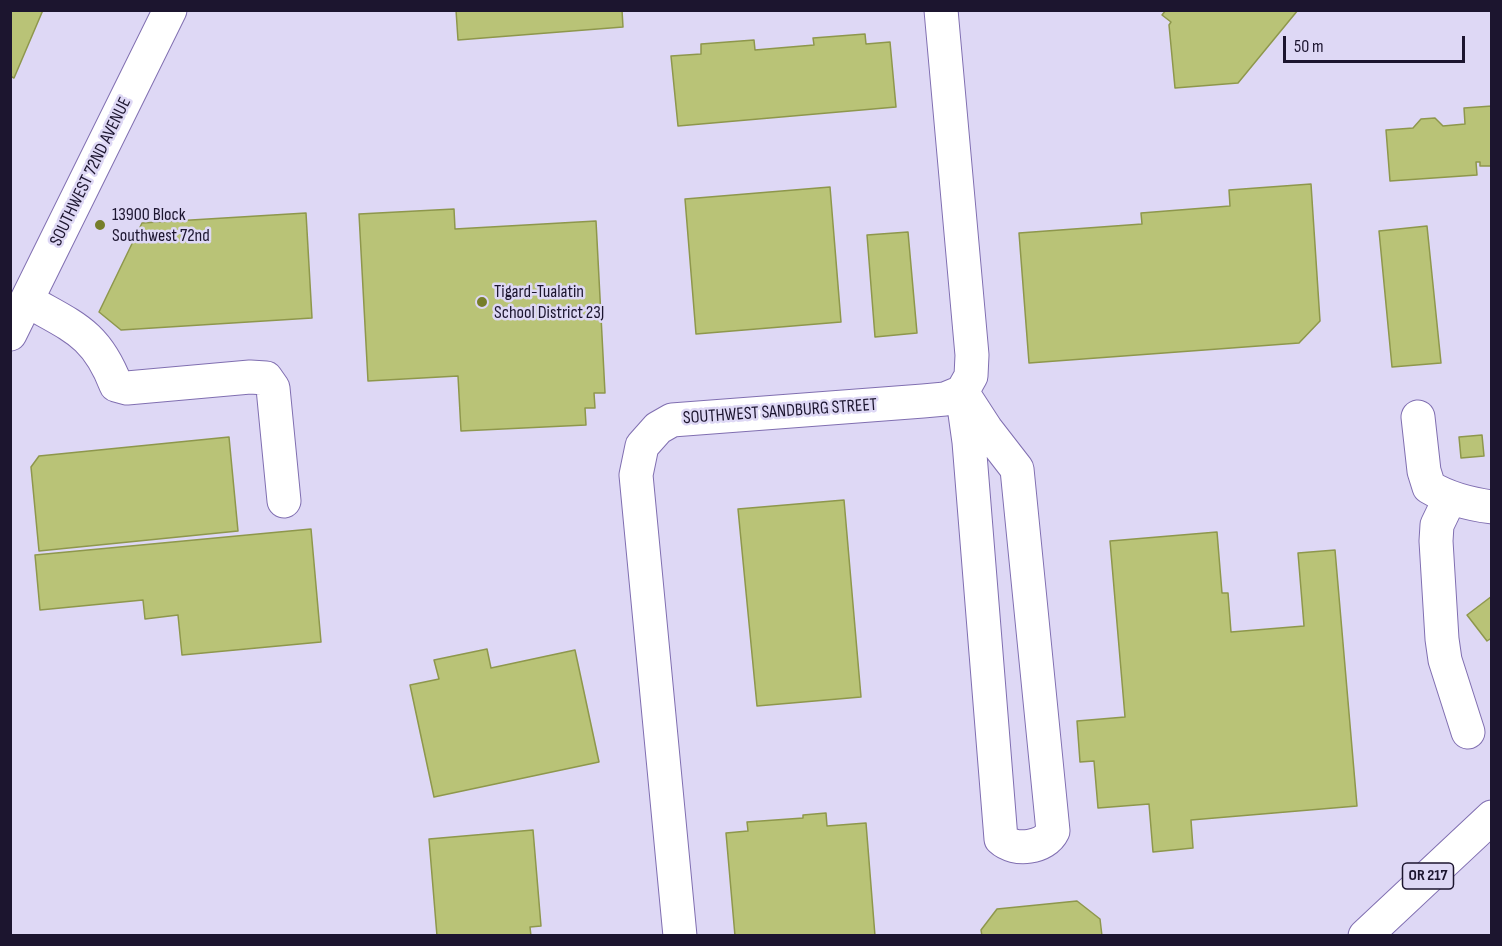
<!DOCTYPE html>
<html>
<head>
<meta charset="utf-8">
<style>
  body { margin:0 }
  #map { position:relative; width:1502px; height:946px; overflow:hidden; background:#ded8f5; font-family:"Sofia Sans Condensed",sans-serif }
  canvas { display:block }
  .frame { position:absolute; inset:0; border:12px solid #1c152f; pointer-events:none }
  .scale { position:absolute; left:1283px; top:36px; width:182px; height:27px; box-sizing:border-box; border:3px solid #1c152f; border-top:0; padding-left:8px; font-size:18px; line-height:21px; white-space:nowrap; color:#1c152f; -webkit-text-stroke:4px #ded8f5; paint-order:stroke }
</style>
</head>
<body>
<div id="map">
<canvas width="1502" height="946"></canvas>
<div class="frame"></div>
<div class="scale">50 m</div>
</div>
<script>
const ctx = document.querySelector('canvas').getContext('2d');
ctx.lineJoin = 'round';
function fillPath(path, color) { ctx.fillStyle = color; ctx.fill(path, 'evenodd'); }
function stroke(path, color, width, dash) { ctx.strokeStyle = color; ctx.lineWidth = width; ctx.lineCap = dash ? 'butt' : 'round'; ctx.setLineDash(dash || []); ctx.stroke(path); }
function drawText(font, color, halo, rows, align = 'center') {
  ctx.font = font + ' "Sofia Sans Condensed",sans-serif'; ctx.lineWidth = 5; ctx.setLineDash([]); ctx.textBaseline = 'middle'; ctx.strokeStyle = halo; ctx.fillStyle = color; for (const [text, x, y, turn = 0] of rows) {
    ctx.save(); ctx.translate(x, y); ctx.rotate((+turn || 0) * Math.PI / 180); ctx.textAlign = isNaN(turn) ? turn : align; if (halo) ctx.strokeText(text, 0, 0); ctx.fillText(text, 0, 0); ctx.restore();
  }
}
const building = new Path2D(`
  M10 10H43L14 78 10 76Z
  M456 10H622L623 27 458 40Z
  M1166 10H1298L1238 83 1175 88 1169 25 1171 22 1162 15Z
  M865 34 866 44 890 42 896 107 678 126 671 56 701 54V44L754 40 755 50 814 45 813 38Z
  M1492 106V166H1480V162H1476L1477 175 1390 181 1386 130 1413 128 1421 119 1435 118 1443 126 1465 124 1464 108Z
  M1311 184 1320 321 1299 343 1029 363 1019 233 1142 224 1141 213 1230 206 1229 190Z
  M830 187 841 322 696 334 685 199Z
  M454 209 455 229 596 221 605 393H594L595 408H585L586 425 461 431 458 376 368 381 359 214Z
  M306 213 312 318 121 330 99 312 142 223Z
  M1427 226 1441 363 1392 367 1379 231Z
  M908 232 917 333 875 337 867 235Z
  M1482 435 1484 456 1461 458 1459 437Z
  M229 437 238 531 39 551 31 467 39 456Z
  M844 500 861 697 757 706 738 509Z
  M311 529 321 642 182 655 178 615 145 619 143 600 40 610 35 555Z
  M1217 532 1222 593H1228L1231 632 1304 626 1298 553 1335 550 1357 806 1191 820 1193 848 1153 852 1149 804 1098 808 1094 761 1080 762 1077 721 1125 717 1110 541Z
  M1492 596V642L1490 639 1487 641 1467 615Z
  M487 649 491 668 575 650 599 762 434 797 410 685 439 679 434 660Z
  M826 813 827 826 866 823 875 936H735L726 833 748 831 747 822 803 818V815Z
  M533 830 541 926 530 927 531 936H437L429 839Z
  M1077 901 1100 919 1102 936H982L981 930 997 909Z`);
fillPath(building, '#b9c377');
stroke(building, '#8e974c', 1.5);
const minor = new Path2D(`
  M28 301C73 327 96 333 116 385L127 388 250 377 266 378 273 388 284 501
  M962 392 986 429 1017 469 1053 831C1045 848 1015 852 1001 839L969 442Z
  M1418 417 1424 471 1429 487C1449 499 1469 504 1492 507
  M1450 498 1437 525 1436 541 1442 639 1445 660 1468 732
  M680 936 636 475 642 446 658 428 672 420 923 401 945 399 962 392 971 376 972 355 941 10`);
const major = new Path2D(`
  M10 334 170 10`);
const highway = new Path2D(`
  M1365 936 1492 817`);
stroke(minor, '#806fb1', 35);
stroke(major, '#806fb1', 35);
stroke(highway, '#806fb1', 35);
stroke(minor, '#fff', 33);
stroke(major, '#fff', 33);
stroke(highway, '#fff', 33);
for (const [x, y, r, color] of [
  [100,225,6,"#767e2a"],
  [482,302,6,"#767e2a"]
]) { const dot = new Path2D(); dot.arc(x, y, r, 0, 2 * Math.PI); ctx.fillStyle = color; ctx.fill(dot); stroke(dot, '#ded8f5', 2); }
for (const [x, y, w] of [
  [1428,876,51]
]) { const box = new Path2D(); box.roundRect(x - w / 2, y - 13, w, 26, 4.5); ctx.fillStyle = '#ded8f5'; ctx.fill(box); stroke(box, '#1c152f', 1.5); }
drawText('bold 16px', '#1c152f', null, [
  ["OR 217",1428,876]
]);
drawText('18px', '#1c152f', '#ded8f5', [
  ["SOUTHWEST 72ND AVENUE",91,172,-64],
  ["SOUTHWEST SANDBURG STREET",780,412,-4]
]);
drawText('18px', '#1c152f', '#ded8f5', [
  ["13900 Block",112,215],
  ["Southwest 72nd",112,236],
  ["Tigard-Tualatin",494,292],
  ["School District 23J",494,313]
], 'left');
</script>
</body>
</html>
